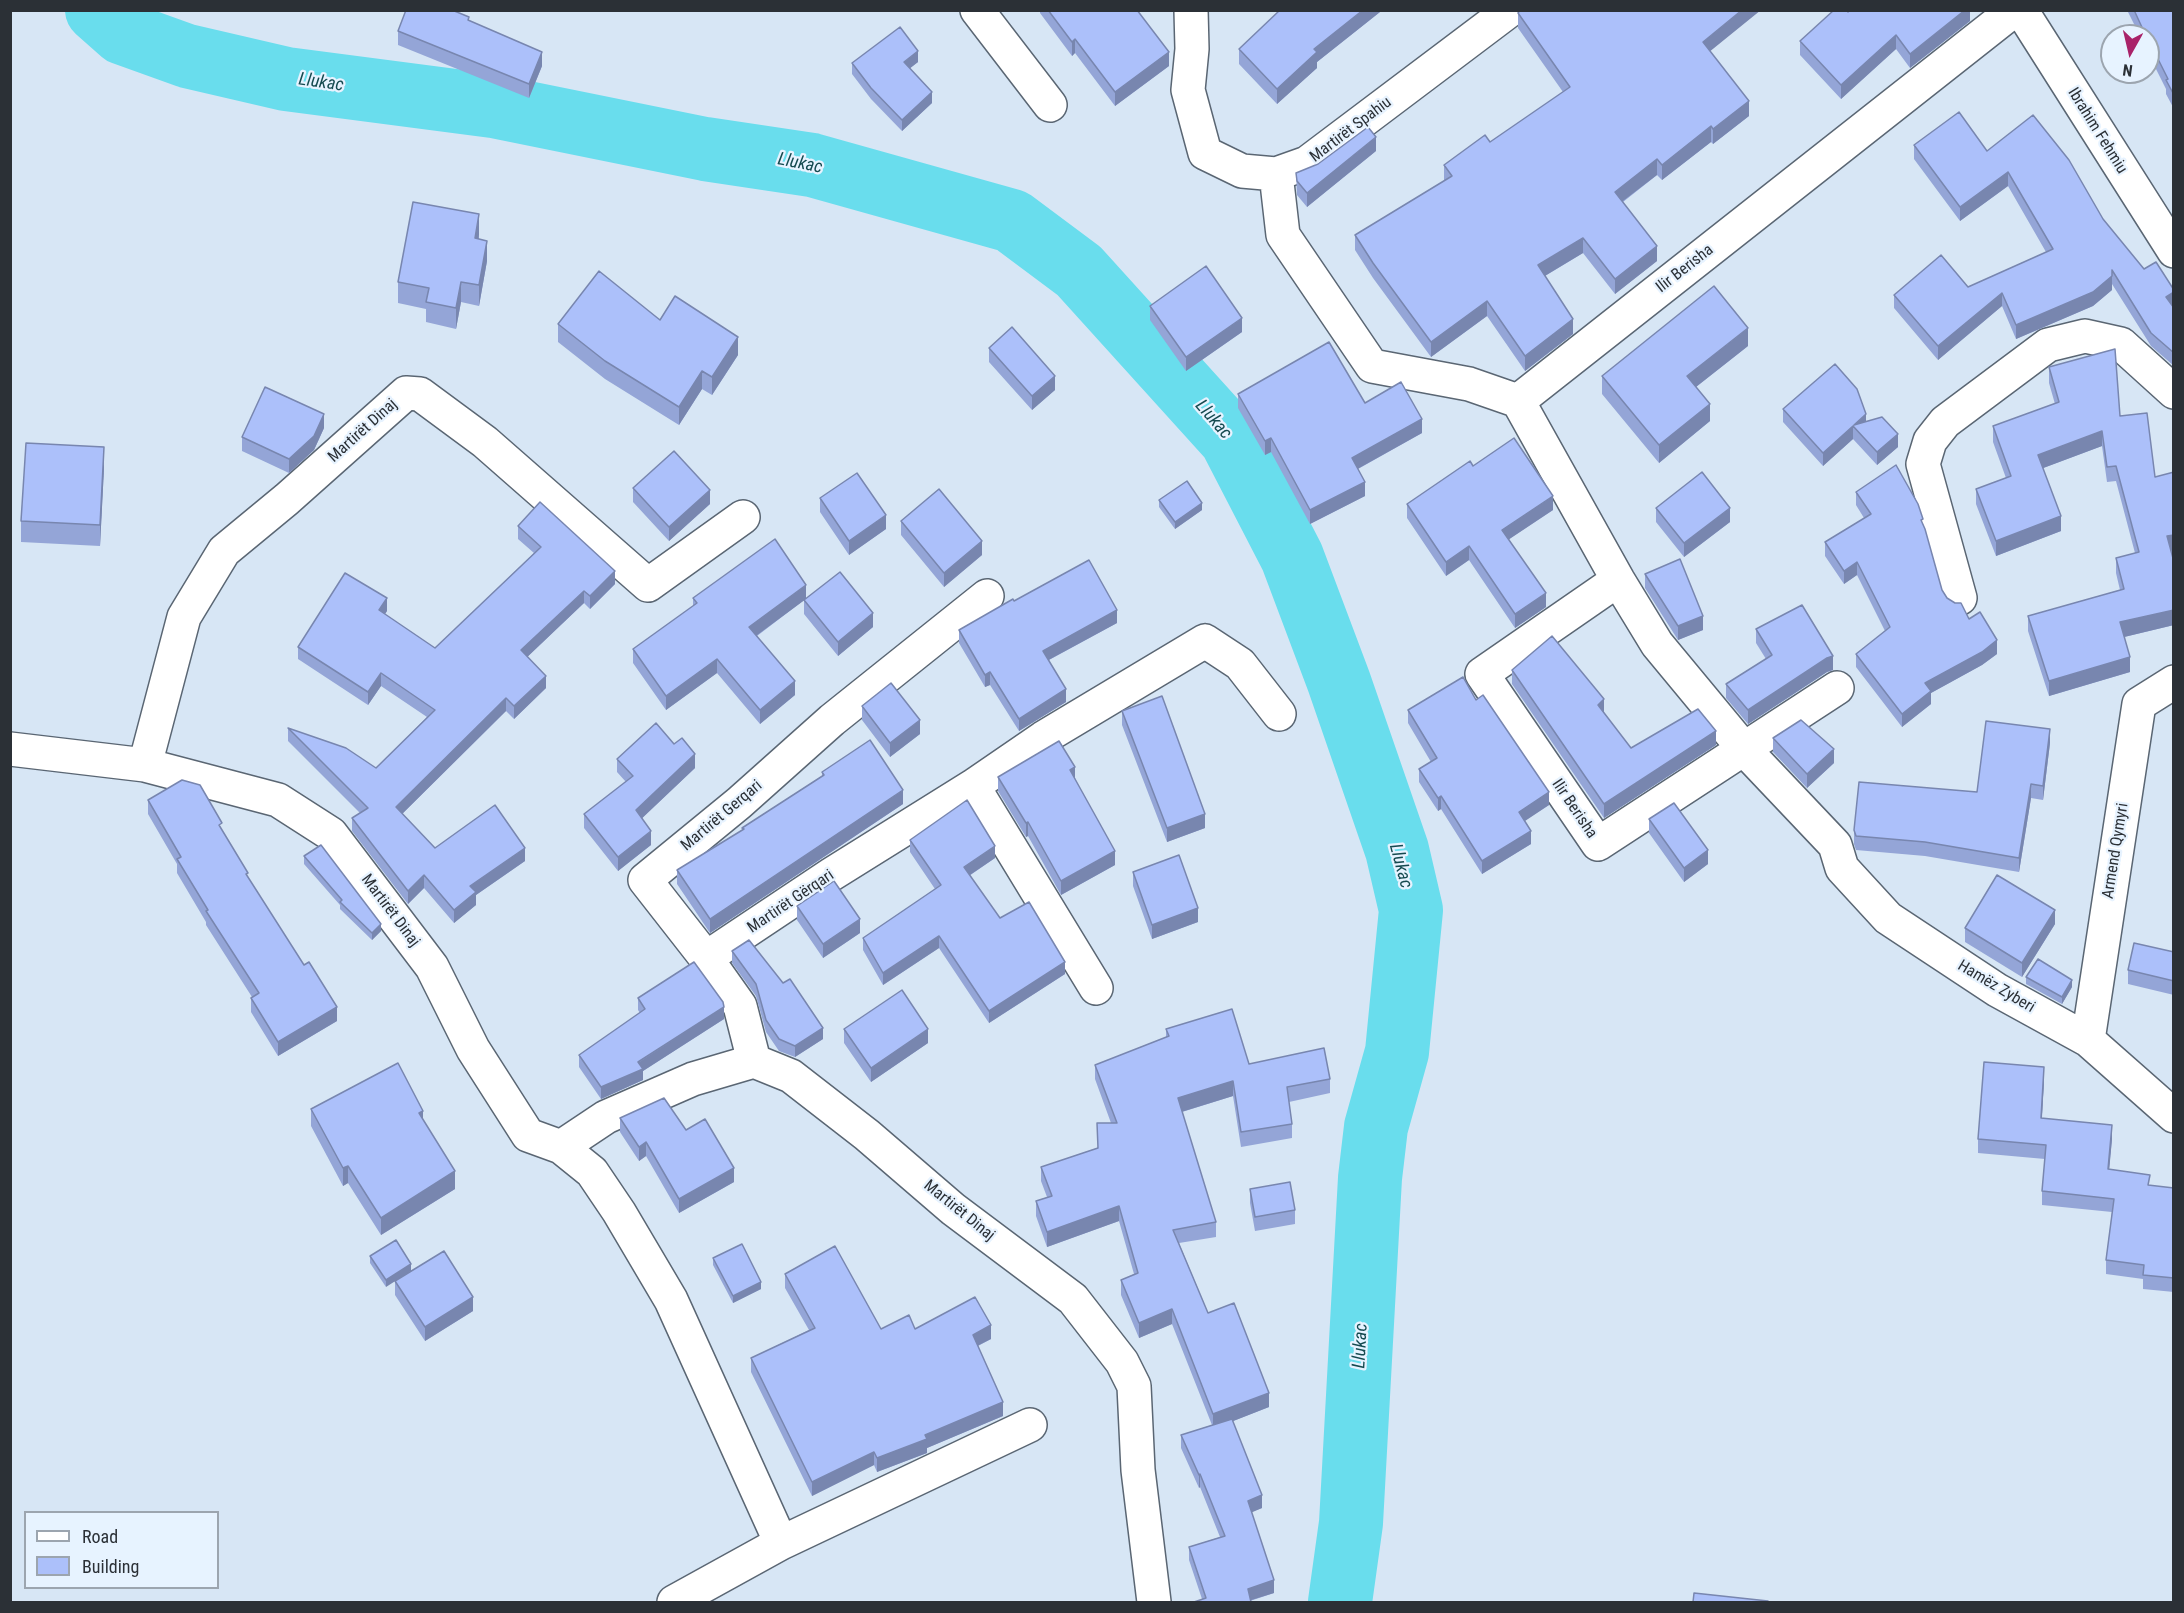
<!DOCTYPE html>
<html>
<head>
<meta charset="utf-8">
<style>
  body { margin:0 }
  #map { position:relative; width:2184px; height:1613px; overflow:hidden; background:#d7e6f5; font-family:"Roboto Condensed",sans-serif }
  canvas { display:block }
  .frame { position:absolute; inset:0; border:12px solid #2b3036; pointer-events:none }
  .legend { position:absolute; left:24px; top:1511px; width:195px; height:78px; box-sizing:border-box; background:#e7f3ff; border:2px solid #9ca5af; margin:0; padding:8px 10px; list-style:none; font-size:18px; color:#2b3036 }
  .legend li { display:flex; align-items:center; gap:12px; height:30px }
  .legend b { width:30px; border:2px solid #9ca5af }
  .north { position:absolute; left:2100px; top:24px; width:60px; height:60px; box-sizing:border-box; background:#e7f3ff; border:2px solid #9ca5af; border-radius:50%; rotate:188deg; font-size:16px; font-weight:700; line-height:24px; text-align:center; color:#2b3036 }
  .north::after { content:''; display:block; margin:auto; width:21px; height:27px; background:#a92269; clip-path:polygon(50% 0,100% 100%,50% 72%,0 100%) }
</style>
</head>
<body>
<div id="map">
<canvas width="2184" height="1613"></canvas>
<div class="frame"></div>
<ul class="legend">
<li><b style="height:8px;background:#fff"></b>Road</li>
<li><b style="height:16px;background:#acc0fa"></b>Building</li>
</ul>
<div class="north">N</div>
</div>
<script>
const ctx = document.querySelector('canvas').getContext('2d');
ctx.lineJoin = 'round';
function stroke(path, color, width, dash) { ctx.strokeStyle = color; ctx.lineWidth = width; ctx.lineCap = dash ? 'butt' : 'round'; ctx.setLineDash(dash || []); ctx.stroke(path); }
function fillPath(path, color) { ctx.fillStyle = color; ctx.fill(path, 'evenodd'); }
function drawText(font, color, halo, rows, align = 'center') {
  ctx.font = font + ' "Roboto Condensed",sans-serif'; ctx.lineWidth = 4.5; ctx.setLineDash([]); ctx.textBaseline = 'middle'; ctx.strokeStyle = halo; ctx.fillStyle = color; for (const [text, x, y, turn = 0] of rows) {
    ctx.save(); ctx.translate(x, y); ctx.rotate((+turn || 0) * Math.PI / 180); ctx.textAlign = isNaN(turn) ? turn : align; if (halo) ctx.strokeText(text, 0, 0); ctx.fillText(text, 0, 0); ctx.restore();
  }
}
stroke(new Path2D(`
  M97 10 123 33 187 56 286 79 493 106 705 149 812 165 1012 221 1079 271 1231 439 1292 557 1339 682 1397 850 1411 910 1397 1052 1376 1127 1370 1178 1351 1523 1340 1602`), '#69dded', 64);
const minor = new Path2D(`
  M977 10 1050 105
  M1191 10 1192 49 1188 90 1205 153 1242 171 1276 174 1307 163 1510 10
  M2021 10 2174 251
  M1276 174 1283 235 1372 366 1469 384 1518 401
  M1518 401 1618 580 1657 644 1744 749 1835 845 1842 868 1888 918 1997 990 2088 1040 2174 1116
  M1518 401 2014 10
  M1618 580 1482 674 1598 844 1837 688
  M1960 598 1923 464 1930 441 1945 422 2048 345 2085 336 2121 344 2174 392
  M10 749 145 765 278 800 331 834 432 967 473 1049 528 1135 561 1147 592 1172 619 1212 671 1300 781 1543
  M145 765 184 617 224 551 287 499 406 393 420 394 485 442 648 585 743 517
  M973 786 1096 988
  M706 958 645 880 739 803 832 720 987 596
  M2088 1040 2139 704 2174 682
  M754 1061 740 1006 706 958 832 874 973 786 1043 738 1205 641 1240 664 1279 714
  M561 1147 606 1117 693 1079 754 1061 791 1076 867 1135 953 1209 1073 1299 1122 1362 1134 1386 1138 1470 1154 1602
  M674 1602 781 1543 1030 1425`);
stroke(minor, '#5a6673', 36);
stroke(minor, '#fff', 33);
fillPath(new Path2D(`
  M1040 10H1137L1169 66 1115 106 1075 53 1072 56 1040 13Z
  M1380 10V12L1317 62V68L1277 104 1239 64V49Z
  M1970 10V21L1910 68 1896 49 1841 99 1800 55V41L1848 12Z
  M2127 10H2174V109L2166 94V89L2148 53V36H2140Z
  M1518 13 1710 51 1749 116 1713 144 1711 142 1662 180 1657 175 1623 202 1657 261 1615 294 1583 253 1545 276 1573 334 1525 371 1487 316 1431 357 1373 278 1355 250V235L1444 181V165L1490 142 1563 92 1518 28Z
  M469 21 542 66 529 98 398 45V31Z
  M918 62 910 68 932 103 902 131 871 99 852 74V63Z
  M1914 145 1987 151 2103 219 2174 306 2172 307 2174 308V366L2151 346 2112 284V290L2093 306 2016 339 2002 306 1938 360 1894 308V295L1968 287 2046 252 2008 186 1960 221 1914 159Z
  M1376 151 1307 207 1297 195 1296 173Z
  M479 235V239L487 261 479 306 461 302 456 329 426 322V309L398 303V282Z
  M1150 306 1242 332 1186 371 1150 320Z
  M660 320 738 355 712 395 702 389 679 425 605 379 558 342V324Z
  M1748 346 1696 387 1710 421 1659 463 1602 394V376Z
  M989 348 1055 390 1032 410 989 362Z
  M2049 367 2120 416 2155 477 2174 562V625L2124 637 2130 672 2049 696 2028 631V616L2120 590 2116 573V558L2135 553 2116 481 2107 482 2102 446 2043 468 2061 531 1996 556 1976 504V489L2006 478 1993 442V426L2055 404 2049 383Z
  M1238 394 1365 403 1422 433 1358 469 1365 496 1310 524 1271 452 1265 455 1238 408Z
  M1783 409 1866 421 1898 447 1877 465 1853 439 1823 466 1783 422Z
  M324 428 314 450 289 473 242 451V437Z
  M1473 466 1553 510 1509 539 1546 607 1515 628 1469 560 1446 576 1407 518V504Z
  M104 468 100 546 21 542V521Z
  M633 488 710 504 669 541 633 502Z
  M1856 492 1923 524 1942 590 1947 598 1969 619 1997 654 1982 665 1931 693V704L1902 727 1856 667V654L1885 631 1857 575 1844 584 1825 556V542L1864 518 1856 505Z
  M820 498 886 529 849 555 820 512Z
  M1159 500 1202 510 1175 529 1159 507Z
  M1656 508 1730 522 1684 557 1656 522Z
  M901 521 982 555 944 587 901 535Z
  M518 526 615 584 590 609 584 603 527 657 546 688 514 719 506 711 402 814 435 848 525 861 476 895V905L454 923 424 888 408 904 352 831V818L360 813 288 741V728L376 768 427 717 381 686 368 705 298 659V647L387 611 385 614 435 648 534 553 518 539Z
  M1645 574 1703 630 1678 640 1645 588Z
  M693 598H806L873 627 838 656 804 614V600L757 636 795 695 760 724 717 673 666 710 633 663V649L693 606Z
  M1014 601 1117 623 1049 660 1066 702 1019 731 990 685 985 687 959 643V630Z
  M1756 629 1833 670 1827 672 1748 724 1726 698V684L1766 659 1756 643Z
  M1512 670 1604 713 1631 748 1716 745 1604 818 1512 684Z
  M1476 700 1549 805 1524 821 1531 844 1482 874 1441 809 1438 811 1419 782V769L1431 762 1408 723V710Z
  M862 706 920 734 890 757 862 720Z
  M1122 711 1205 828 1167 842 1122 725Z
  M1773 738 1834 763 1807 788 1773 752Z
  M2050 743 2043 800 2031 798 2019 872 1925 856 1856 850 1854 844V830L1977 792Z
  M617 759 695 768 642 818 651 845 618 871 584 828V814L626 782 617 772Z
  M822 772 903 804 710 933 677 884V870L742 830V828L822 776Z
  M998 777 1075 778 1115 865 1061 895 1028 836 1026 837 998 791Z
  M148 800 222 831 248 877 337 1021 278 1056 251 1012V998L252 997 206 925V922L177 873V864L148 814Z
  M1649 819 1708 864 1684 882 1649 833Z
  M910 840 995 858 969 876 1000 918 1065 974 989 1023 939 948 883 985 863 950V938L935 889 910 852Z
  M304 856 381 931 372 940 340 909V905L304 864Z
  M1133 872 1198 922 1152 939 1133 886Z
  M797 906 860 933 823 958 797 920Z
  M2055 924 2022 977 1965 942V928Z
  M732 951 823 1039 795 1057 779 1051 766 1032 756 996 732 963Z
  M2174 952V995L2128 984V970Z
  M2026 977 2072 987 2062 1004 2026 984Z
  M638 998 724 1019 643 1071V1080L601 1099 579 1067V1055L640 1013 638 1010Z
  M844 1029 928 1043 871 1082 844 1043Z
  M1166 1029 1249 1064 1330 1079V1093L1289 1102 1292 1124V1138L1241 1147 1233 1096 1182 1112 1216 1222V1237L1179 1243 1208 1313 1269 1407 1233 1421 1262 1508 1251 1512 1274 1593 1250 1601 1202 1599 1189 1560V1547L1220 1537 1200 1487 1199 1488 1181 1448V1435L1212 1425 1172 1324 1139 1338 1121 1295V1280L1134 1274 1119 1221 1047 1247 1036 1216V1201L1047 1197 1041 1181V1167L1097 1148 1111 1123 1095 1079V1065L1166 1037Z
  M2044 1081 2042 1118 2112 1139 2109 1169 2150 1186 2174 1188V1292L2143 1289V1279L2106 1274V1260L2112 1212 2042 1205V1191L2045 1159 1978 1153V1139Z
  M311 1109 423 1120 455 1189 381 1235 348 1183 343 1186 311 1126Z
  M620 1118 686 1130 734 1182 679 1213 646 1156 639 1161 620 1132Z
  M1250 1189 1295 1210V1224L1255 1231 1250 1203Z
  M396 1240 386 1287 370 1263V1256Z
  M713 1258 761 1289 733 1303 713 1265Z
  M785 1274 881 1329H915L991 1339 978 1346 1003 1416 927 1448V1453L877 1472 874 1465 812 1496 751 1372V1358L809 1330 785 1288Z
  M395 1281 473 1311 425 1341 395 1295Z`), '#94a5d7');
fillPath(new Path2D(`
  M1363 10H1380V12L1317 62V68L1277 104V89L1314 49Z
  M1742 10H1761L1703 57V42Z
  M1965 10H1970V21L1910 68V54Z
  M1896 35V49L1841 99V85Z
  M1075 39V53L1072 56V42Z
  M918 51V62L904 73V62Z
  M542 52V66L529 98V84Z
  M1169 52V66L1115 106V92Z
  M932 92V103L902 131V120Z
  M1749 101V116L1713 144V129Z
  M1711 126V142L1662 180V165Z
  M1376 137V151L1307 207V193Z
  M1657 159V175L1615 207V192Z
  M2008 172V186L1960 221V207Z
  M479 214V235L475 259V238Z
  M1583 238V253L1538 280V265Z
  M487 241V261L479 306V285Z
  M1657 246V261L1615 294V279Z
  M2112 276V290L2093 306 2016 339V325Z
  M461 282V302L456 329V308Z
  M2174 292V306L2166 310V297Z
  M2002 293V306L1938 360V346Z
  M1487 301V316L1431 357V342Z
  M1242 318V332L1186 371V357Z
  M1573 319V334L1525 371V356Z
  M1748 328V346L1687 394V376Z
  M738 337V355L712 395V377Z
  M702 371V389L679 425V407Z
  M1055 376V390L1032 410V396Z
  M1710 404V421L1659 463V445Z
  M324 414V428L314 450 289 473V459Z
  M1866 414V427L1854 425Z
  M1422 419V433L1352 472V458Z
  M1853 426V439L1823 466V453Z
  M2102 431V446L2038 470V455Z
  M1898 434V447L1877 465V452Z
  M1271 438V452L1265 455V441Z
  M104 447V468L100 546V525Z
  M1365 482V496L1310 524V510Z
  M710 490V504L669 541V527Z
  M1553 496V510L1502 544V530Z
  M1202 503V510L1175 529V522Z
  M1730 508V522L1684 557V543Z
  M886 515V529L849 555V541Z
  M2061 516V531L1996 556V541Z
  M2174 535V550L2167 552V536Z
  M982 541V555L944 587V573Z
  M1469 546V560L1446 576V562Z
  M1857 562V575L1844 584V571Z
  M615 571V584L590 609V596Z
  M806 585V599L749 641V627Z
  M584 591V603L521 663V650Z
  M1546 593V607L1515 628V614Z
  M387 598V611L379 623V610Z
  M1117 610V623L1043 663V651Z
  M2174 610V625L2120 638V622Z
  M873 613V627L838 656V642Z
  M1703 616V630L1678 640V626Z
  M1997 640V654L1982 665 1931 693V704L1902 727V714L1925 683Z
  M1833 656V670L1827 672 1748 724V710L1827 658Z
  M2130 657V672L2049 696V681Z
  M717 659V673L666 710V696Z
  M990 672V685L985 687V675Z
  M381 673V686L368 705V692Z
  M546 676V688L514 719V706Z
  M795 681V695L760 724V710Z
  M1066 689V702L1019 731V719Z
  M506 698V711L396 820V807Z
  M1604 699V713L1598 719V705Z
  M920 720V734L890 757V743Z
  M2050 729V743L2043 800V786Z
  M1716 731V745L1604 818V804Z
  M1834 749V763L1807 788V774Z
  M695 754V768L636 824V810Z
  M1075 767V781L1070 770Z
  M2031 784V798L2019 872V858Z
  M903 790V804L710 933V919Z
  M1549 792V805L1519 825V812Z
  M1441 796V809L1438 811V798Z
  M1205 814V828L1167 842V828Z
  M1028 822V836L1026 837V823Z
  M651 831V845L618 871V857Z
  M1531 831V844L1482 874V861Z
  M995 846V858L964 879V867Z
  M525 848V861L476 895V905L454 923V910L470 886Z
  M1708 850V864L1684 882V868Z
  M1115 851V865L1061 895V881Z
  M424 875V888L408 904V891Z
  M1198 908V922L1152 939V925Z
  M2055 910V924L2022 977V963Z
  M860 919V933L823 958V944Z
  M381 924V931L372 940V933Z
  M939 936V948L883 985V973Z
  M1065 962V974L989 1023V1011Z
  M2072 980V987L2062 1004V997Z
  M337 1007V1021L278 1056V1042Z
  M724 1007V1019L643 1071V1080L601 1099V1087Z
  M823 1028V1039L795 1057V1046Z
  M928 1029V1043L871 1082V1068Z
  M2044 1067V1081L2041 1132V1118Z
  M1233 1081V1096L1178 1113V1098Z
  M423 1111V1129L419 1113Z
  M2112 1125V1139L2108 1183V1169Z
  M646 1142V1156L639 1161V1147Z
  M348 1166V1183L343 1186V1168Z
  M734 1168V1182L679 1213V1199Z
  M455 1171V1189L381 1235V1218Z
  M1119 1206V1221L1047 1247V1232Z
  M411 1264V1271L386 1287V1280Z
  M761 1282V1289L733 1303V1296Z
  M473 1297V1311L425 1341V1327Z
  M1172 1309V1324L1139 1338V1323Z
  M991 1325V1339L973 1348V1335Z
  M1269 1393V1407L1213 1429V1414Z
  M1003 1402V1416L927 1448V1453L877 1472V1458L925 1435Z
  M874 1452V1465L812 1496V1482Z
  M1200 1474V1487L1199 1488V1475Z
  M1262 1495V1508L1248 1514V1501Z
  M1274 1580V1593L1248 1601V1589Z`), '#7886af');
const building = new Path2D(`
  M406 10H452L469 17 468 20 542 52 529 84 398 31Z
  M1048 10H1137L1169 52 1115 92 1075 39 1072 42Z
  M1280 10H1363L1314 49 1317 52 1277 89 1239 49Z
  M1520 10H1742L1703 42 1749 101 1713 129 1711 126 1662 165 1657 159 1615 192 1657 246 1615 279 1583 238 1538 265 1573 319 1525 356 1487 301 1431 342 1373 263 1355 235 1452 176 1444 165 1485 135 1490 142 1570 87 1518 13Z
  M1834 10H1846L1848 12 1850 10H1965L1910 54 1896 35 1841 85 1800 41Z
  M2134 10H2174V95L2166 80 2168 79 2148 39V36H2146Z
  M900 27 918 51 904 62 932 92 902 120 871 88 852 63Z
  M1959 112 1987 151 2033 115 2069 160 2103 219 2144 269 2156 262 2174 290V292L2166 297 2174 308V353L2151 333 2112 270V276L2093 292 2016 325 2002 293 1938 346 1894 295 1941 255 1968 287 2053 249 2008 172 1960 207 1914 145Z
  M1368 127 1376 137 1307 193 1297 181 1296 173 1318 164Z
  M413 202 479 214 475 238 487 241 479 285 461 282 456 308 426 302 429 288 398 282Z
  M1206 266 1242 318 1186 357 1150 306Z
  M599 271 660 320 675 296 738 337 712 377 702 371 679 407 605 361 558 324Z
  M1714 286 1748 328 1687 376 1710 404 1659 445 1602 376Z
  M1012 327 1055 376 1032 396 989 348Z
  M1329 342 1365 403 1401 382 1422 419 1352 458 1365 482 1310 510 1271 438 1265 441 1238 394Z
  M2115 349 2120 416 2147 413 2155 477 2174 472V535L2167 536 2174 562V610L2120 622 2130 657 2049 681 2028 616 2124 589 2116 558 2139 552 2116 466 2107 467 2102 431 2038 455 2061 516 1996 541 1976 489 2011 476 1993 426 2059 402 2049 367Z
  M1835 364 1857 389 1866 414 1854 425 1882 417 1898 434 1877 452 1853 426 1823 453 1783 409Z
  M265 387 324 414 314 436 289 459 242 437Z
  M1514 438 1553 496 1502 530 1546 593 1515 614 1469 546 1446 562 1407 504 1470 461 1473 466Z
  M26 443 104 447 100 525 21 521Z
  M674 451 710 490 669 527 633 488Z
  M1896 465 1918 504 1923 519 1921 520 1925 529 1942 590 1947 598 1955 603H1961L1969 619 1980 612 1997 640 1982 652 1925 683 1931 691 1902 714 1856 654 1890 627 1857 562 1844 571 1825 542 1871 514 1856 492Z
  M1702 472 1730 508 1684 543 1656 508Z
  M857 473 886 515 849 541 820 498Z
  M1187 481 1202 503 1175 522 1159 500Z
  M939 489 982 541 944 573 901 521Z
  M540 502 615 571 590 596 584 591 521 650 546 676 514 706 506 698 396 807 435 848 495 805 525 848 470 886 476 892 454 910 424 875 408 891 352 818 368 808 288 728 346 748 376 768 435 710 381 673 368 692 298 647 345 573 387 598 379 610 435 648 541 547 518 526Z
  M775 539 806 585 749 627 795 681 760 710 717 659 666 696 633 649 697 603 693 598Z
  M1680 559 1703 616 1678 626 1645 574Z
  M1089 560 1117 610 1043 651 1066 689 1019 719 990 672 985 675 959 630 1013 599 1014 601Z
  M840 572 873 613 838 642 804 600Z
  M1802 605 1833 656 1827 658 1748 710 1726 684 1772 655 1756 629Z
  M1552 636 1604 699 1598 705 1631 748 1698 709 1716 731 1604 804 1512 670Z
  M1463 677 1476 700 1483 695 1549 792 1519 812 1531 831 1482 861 1441 796 1438 798 1419 769 1437 758 1408 710Z
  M891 683 920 720 890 743 862 706Z
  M1162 696 1205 814 1167 828 1122 711Z
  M1801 720 1834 749 1807 774 1773 738Z
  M1986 721 2050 729 2043 786 2031 784 2019 858 1925 842 1856 836 1854 830 1859 782 1977 792Z
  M656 723 674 744 682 738 695 754 636 810 651 831 618 857 584 814 633 776 617 759Z
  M870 740 903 790 710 919 677 870 744 829 742 828 824 775 822 772Z
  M1059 741 1075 767 1070 770 1115 851 1061 881 1028 822 1026 823 998 777Z
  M182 780 200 785 222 823 219 825 248 873 246 874 304 965 309 962 337 1007 278 1042 251 998 259 993 206 911 208 910 177 859 181 857 148 800Z
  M967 800 995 846 964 867 1000 918 1029 902 1065 962 989 1011 939 936 883 973 863 938 941 885 910 840Z
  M1674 803 1708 850 1684 868 1649 819Z
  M321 845 381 924 372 933 340 902 342 900 304 856Z
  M1179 855 1198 908 1152 925 1133 872Z
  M1997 875 2055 910 2022 963 1965 928Z
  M834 881 860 919 823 944 797 906Z
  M749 940 783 983 790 979 823 1028 795 1046 779 1039 766 1020 756 984 732 951Z
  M2134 943 2174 952V981L2128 970Z
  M2038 959 2072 980 2062 997 2026 977Z
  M694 962 723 1002 724 1007 638 1062 643 1069 601 1087 579 1055 645 1009 638 998Z
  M902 990 928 1029 871 1068 844 1029Z
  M1232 1009 1249 1064 1324 1048 1330 1079 1287 1087 1292 1124 1241 1132 1233 1081 1178 1098 1216 1222 1173 1230 1208 1313 1234 1303 1269 1393 1213 1414 1172 1309 1139 1323 1121 1280 1138 1273 1119 1206 1047 1232 1036 1201 1052 1196 1041 1167 1098 1148 1097 1123H1117L1095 1065 1169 1036 1166 1029Z
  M1984 1062 2044 1067 2041 1118 2112 1125 2108 1169 2150 1175 2148 1185 2174 1188V1278L2143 1275 2144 1265 2106 1260 2114 1199 2042 1191 2046 1145 1978 1139Z
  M398 1063 423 1111 419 1113 455 1171 381 1218 348 1166 343 1168 311 1109Z
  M664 1098 686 1130 705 1119 734 1168 679 1199 646 1142 639 1147 620 1118Z
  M1290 1182 1295 1210 1255 1217 1250 1189Z
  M396 1240 411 1264 386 1280 370 1256Z
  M742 1244 761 1282 733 1296 713 1258Z
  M835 1246 881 1329 909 1315 915 1329 975 1297 991 1325 973 1335 1003 1402 925 1435 927 1439 877 1458 874 1452 812 1482 751 1358 815 1328 785 1274Z
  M444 1251 473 1297 425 1327 395 1281Z
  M1232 1419 1262 1495 1248 1501 1274 1580 1248 1589 1251 1602H1194L1206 1598 1189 1547 1225 1536 1200 1474 1199 1475 1181 1435Z
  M1694 1593 1768 1601V1602H1693Z`);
fillPath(building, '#acc0fa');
stroke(building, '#7886af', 1.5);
drawText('16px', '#2b3036', '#e7f3ff', [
  ["Martirët Spahiu",1351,130,-37],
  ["Ibrahim Fehmiu",2097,131,58],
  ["Ilir Berisha",1685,269,-38],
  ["Martirët Dinaj",363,431,-42],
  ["Ilir Berisha",1574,809,56],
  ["Martirët Gerqari",722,816,-40],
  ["Armend Qymyri",2116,851,-81],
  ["Martirët Gërqari",791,902,-34],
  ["Martirët Dinaj",390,911,53],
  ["Hamëz Zyberi",1996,987,31],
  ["Martirët Dinaj",959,1211,39]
]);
drawText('italic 18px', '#154a50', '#e7f3ff', [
  ["Llukac",321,83,8],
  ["Llukac",800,164,11],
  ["Llukac",1213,420,49],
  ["Llukac",1400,866,75],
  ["Llukac",1361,1346,-87]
]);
</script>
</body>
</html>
